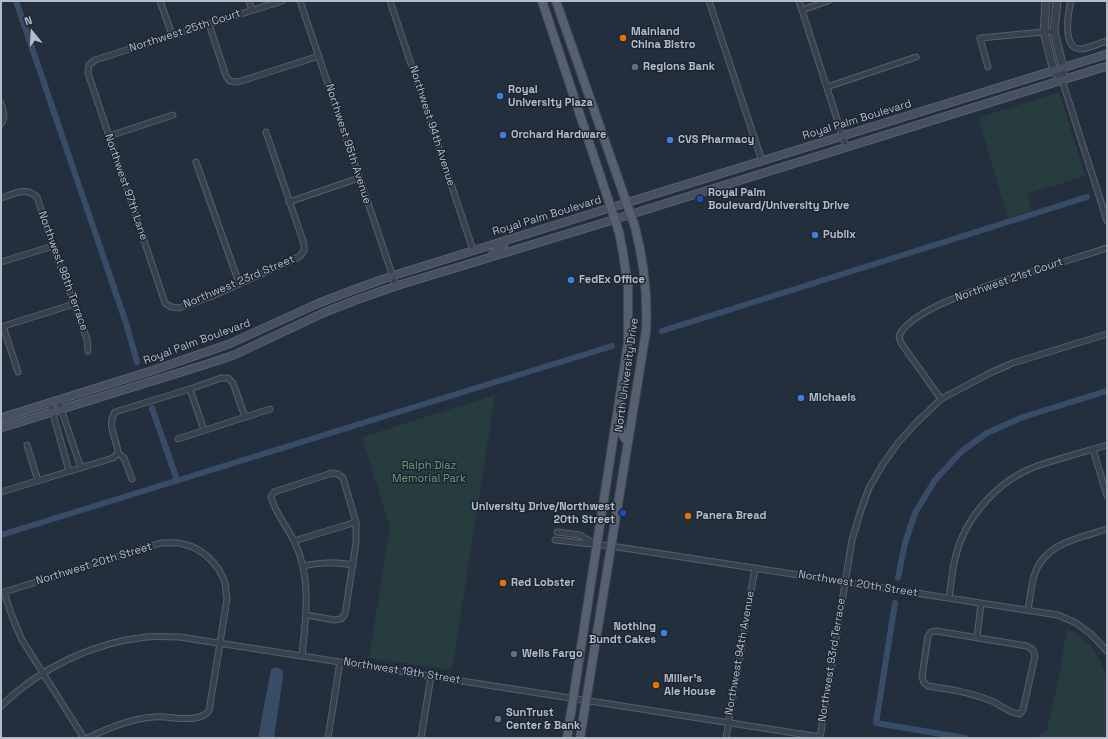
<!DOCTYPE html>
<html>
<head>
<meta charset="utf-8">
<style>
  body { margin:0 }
  #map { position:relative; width:1108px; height:739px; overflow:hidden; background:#242f3e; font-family:"Space Grotesk",sans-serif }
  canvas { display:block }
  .frame { position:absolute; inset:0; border:2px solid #b4bcc9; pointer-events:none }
  .north { position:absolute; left:12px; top:12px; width:40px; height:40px; -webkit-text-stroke:3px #1d2633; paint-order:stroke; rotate:342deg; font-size:11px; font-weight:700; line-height:16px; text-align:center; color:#b4bcc9 }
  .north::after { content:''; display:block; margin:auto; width:14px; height:18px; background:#b4bcc9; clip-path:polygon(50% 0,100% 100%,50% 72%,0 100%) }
</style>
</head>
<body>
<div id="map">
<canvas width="1108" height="739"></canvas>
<div class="frame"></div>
<div class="north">N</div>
</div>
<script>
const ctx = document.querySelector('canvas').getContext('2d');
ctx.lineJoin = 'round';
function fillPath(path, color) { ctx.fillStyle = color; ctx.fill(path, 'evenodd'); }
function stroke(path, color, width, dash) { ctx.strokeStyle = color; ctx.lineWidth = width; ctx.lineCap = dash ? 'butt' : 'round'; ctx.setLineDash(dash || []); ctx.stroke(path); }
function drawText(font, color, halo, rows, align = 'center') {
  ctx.font = font + ' "Space Grotesk",sans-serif'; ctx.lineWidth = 3; ctx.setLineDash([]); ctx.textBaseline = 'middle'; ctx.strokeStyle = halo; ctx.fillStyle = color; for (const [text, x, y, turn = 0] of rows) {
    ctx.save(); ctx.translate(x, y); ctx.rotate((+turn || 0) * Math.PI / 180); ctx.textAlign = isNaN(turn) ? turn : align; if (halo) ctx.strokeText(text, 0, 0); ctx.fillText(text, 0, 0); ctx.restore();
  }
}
fillPath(new Path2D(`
  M1059 92 1085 176 1027 194 1032 210 1008 218 978 118Z
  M495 395 452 670 369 658 390 527 362 437Z
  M1067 628 1076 633 1091 646 1101 663 1107 680V738H1036L1047 730 1059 677Z`), '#263c3f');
fillPath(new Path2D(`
  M277 667 282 670 283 677 274 738H258L271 669Z`), '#394c67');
stroke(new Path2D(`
  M16 1 126 323 137 362
  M662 331 1087 197
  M152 408 177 480
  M1 535 612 346
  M898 578 905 543 915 513 935 480 962 451 987 433 1023 417 1107 391
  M895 603 876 723 965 738`), '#394c67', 6);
const minor = new Path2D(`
  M160 1 172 35
  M249 1 252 10
  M300 1 396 286
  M390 1 473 250
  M709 1 762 161
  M799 1 846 147
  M1071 1C1068 12 1062 48 1080 49 1088 49 1099 43 1107 41
  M802 10 828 1
  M209 24 226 76 230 81 238 82 319 56
  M988 67 980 38 1054 31
  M1062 80 1107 221
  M827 87 916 57
  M1 103C3 110 6 117 1 124
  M266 132 304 244V251L299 257 212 296 179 308 171 307 165 303 88 73 89 65 95 60 282 1
  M109 136 173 115
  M196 162 239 283
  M1 198C14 194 26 186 37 197L53 246 87 339 88 351
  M289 202 359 178
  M1 262 53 246
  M3 326 18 372
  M1 327 74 304
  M190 389 204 430
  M941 399 901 343 899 336C912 306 1003 281 1034 271 1058 263 1083 256 1107 248
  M58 400 81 468
  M50 403 69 471
  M178 439 270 409
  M27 445 38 481
  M1093 449 1107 496
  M132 479 124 458 118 453C117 438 106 426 115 412L190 389 221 378H228L233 383 245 417
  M1 492 113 458 118 453
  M557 532 580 535 595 544
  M555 540 611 546 1058 615 1076 623 1091 634 1107 651
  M294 541 356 522
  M303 566C322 562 334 562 353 565
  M4 592 13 619 22 640 84 738
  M1 593 161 543C168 543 176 542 183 544 202 548 219 564 225 583 226 588 226 594 227 599L209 711C196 725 171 715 153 717 130 719 108 728 88 738
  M949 598C951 585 952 571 955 559 964 518 998 480 1037 466 1060 458 1084 452 1107 445
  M1028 610C1030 599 1031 587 1034 576 1044 543 1079 538 1107 529
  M936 631 1027 646 1033 650 1035 656 1023 710 1020 714C1008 713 999 703 989 700 969 692 948 689 928 686L924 683 922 677 928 636 931 632Z
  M977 638 981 603
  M302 655C306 617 312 577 294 541 287 526 275 513 271 497L274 492 332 473 338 474 343 478 356 522V543L345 614 341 619 334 620 307 615
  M1 706C40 668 92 643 146 637 157 636 169 637 180 637L820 737
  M328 738 340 662
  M421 738 431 676
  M726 738 755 568
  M820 738 852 540 860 513 869 488 883 464 898 443 916 423 941 399 990 373 1013 363 1107 334`);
const tertiary = new Path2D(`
  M1046 1 1044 32 1054 71 1062 80
  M1057 1 1054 31 1063 68 1062 80`);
const secondary = new Path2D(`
  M490 257 504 244 506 240
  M1 418 154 370 229 344 319 303 353 290 392 276 600 211 1107 54
  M1 428 204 365 234 355 323 313 356 300 396 286 603 223 1107 66`);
const primary = new Path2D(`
  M542 1 619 232 623 253 628 286V343L567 738
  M556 1 635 227C644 262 648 295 646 331L580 738
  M619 420C621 429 621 436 628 442`);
stroke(minor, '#565f6c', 7);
stroke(tertiary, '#565f6c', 9);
stroke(secondary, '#565f6c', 9);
stroke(primary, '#414a57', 10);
stroke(minor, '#38414e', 5);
stroke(tertiary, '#38414e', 7);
stroke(secondary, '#465061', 7);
stroke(primary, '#56606e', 8);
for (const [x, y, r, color] of [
  [623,38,4,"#e8710a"],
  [635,67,4,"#5c6f8a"],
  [500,96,4,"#3f7fe0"],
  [503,135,4,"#3f7fe0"],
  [670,140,4,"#3f7fe0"],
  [700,199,4,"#1a4fb4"],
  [815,235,4,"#3f7fe0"],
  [571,280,4,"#3f7fe0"],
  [801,398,4,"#3f7fe0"],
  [623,513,4,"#1a4fb4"],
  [688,516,4,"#e8710a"],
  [503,583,4,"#e8710a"],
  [664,633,4,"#3f7fe0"],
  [514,654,4,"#5c6f8a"],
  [656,685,4,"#e8710a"],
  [498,719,4,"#5c6f8a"]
]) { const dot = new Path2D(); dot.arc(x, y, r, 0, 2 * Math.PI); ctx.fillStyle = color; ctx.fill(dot); stroke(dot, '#1d2633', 1.5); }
drawText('11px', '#b4bcc9', '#1d2633', [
  ["Northwest 25th Court",185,31,-18],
  ["Royal Palm Boulevard",857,120,-17],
  ["Northwest 94th Avenue",432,126,72],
  ["Northwest 95th Avenue",348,144,72],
  ["Northwest 97th Lane",126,187,71],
  ["Royal Palm Boulevard",547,216,-17],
  ["Northwest 98th Terrace",63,271,70],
  ["Northwest 21st Court",1009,280,-19],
  ["Northwest 23rd Street",239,282,-23],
  ["Royal Palm Boulevard",197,342,-20],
  ["North University Drive",627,375,-82],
  ["Northwest 20th Street",94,564,-17],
  ["Northwest 20th Street",858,584,9],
  ["Northwest 94th Avenue",740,653,-80],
  ["Northwest 93rd Terrace",832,660,-81],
  ["Northwest 19th Street",402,671,9]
]);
drawText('bold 11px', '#b4bcc9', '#1d2633', [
  ["Mainland",631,32],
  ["China Bistro",631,45],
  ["Regions Bank",643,67],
  ["Royal",508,90],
  ["University Plaza",508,103],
  ["Orchard Hardware",511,135],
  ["CVS Pharmacy",678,140],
  ["Royal Palm",708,193],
  ["Boulevard/University Drive",708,206],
  ["Publix",823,235],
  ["FedEx Office",579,280],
  ["Michaels",809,398],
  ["University Drive/Northwest",615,507,"right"],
  ["20th Street",615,520,"right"],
  ["Panera Bread",696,516],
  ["Red Lobster",511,583],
  ["Nothing",656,627,"right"],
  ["Bundt Cakes",656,640,"right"],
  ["Wells Fargo",522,654],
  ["Miller's",664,679],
  ["Ale House",664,692],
  ["SunTrust",506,713],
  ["Center & Bank",506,726]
], 'left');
drawText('11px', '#6b9a76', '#1d2633', [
  ["Ralph Diaz",429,466],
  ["Memorial Park",429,479]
]);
</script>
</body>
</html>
